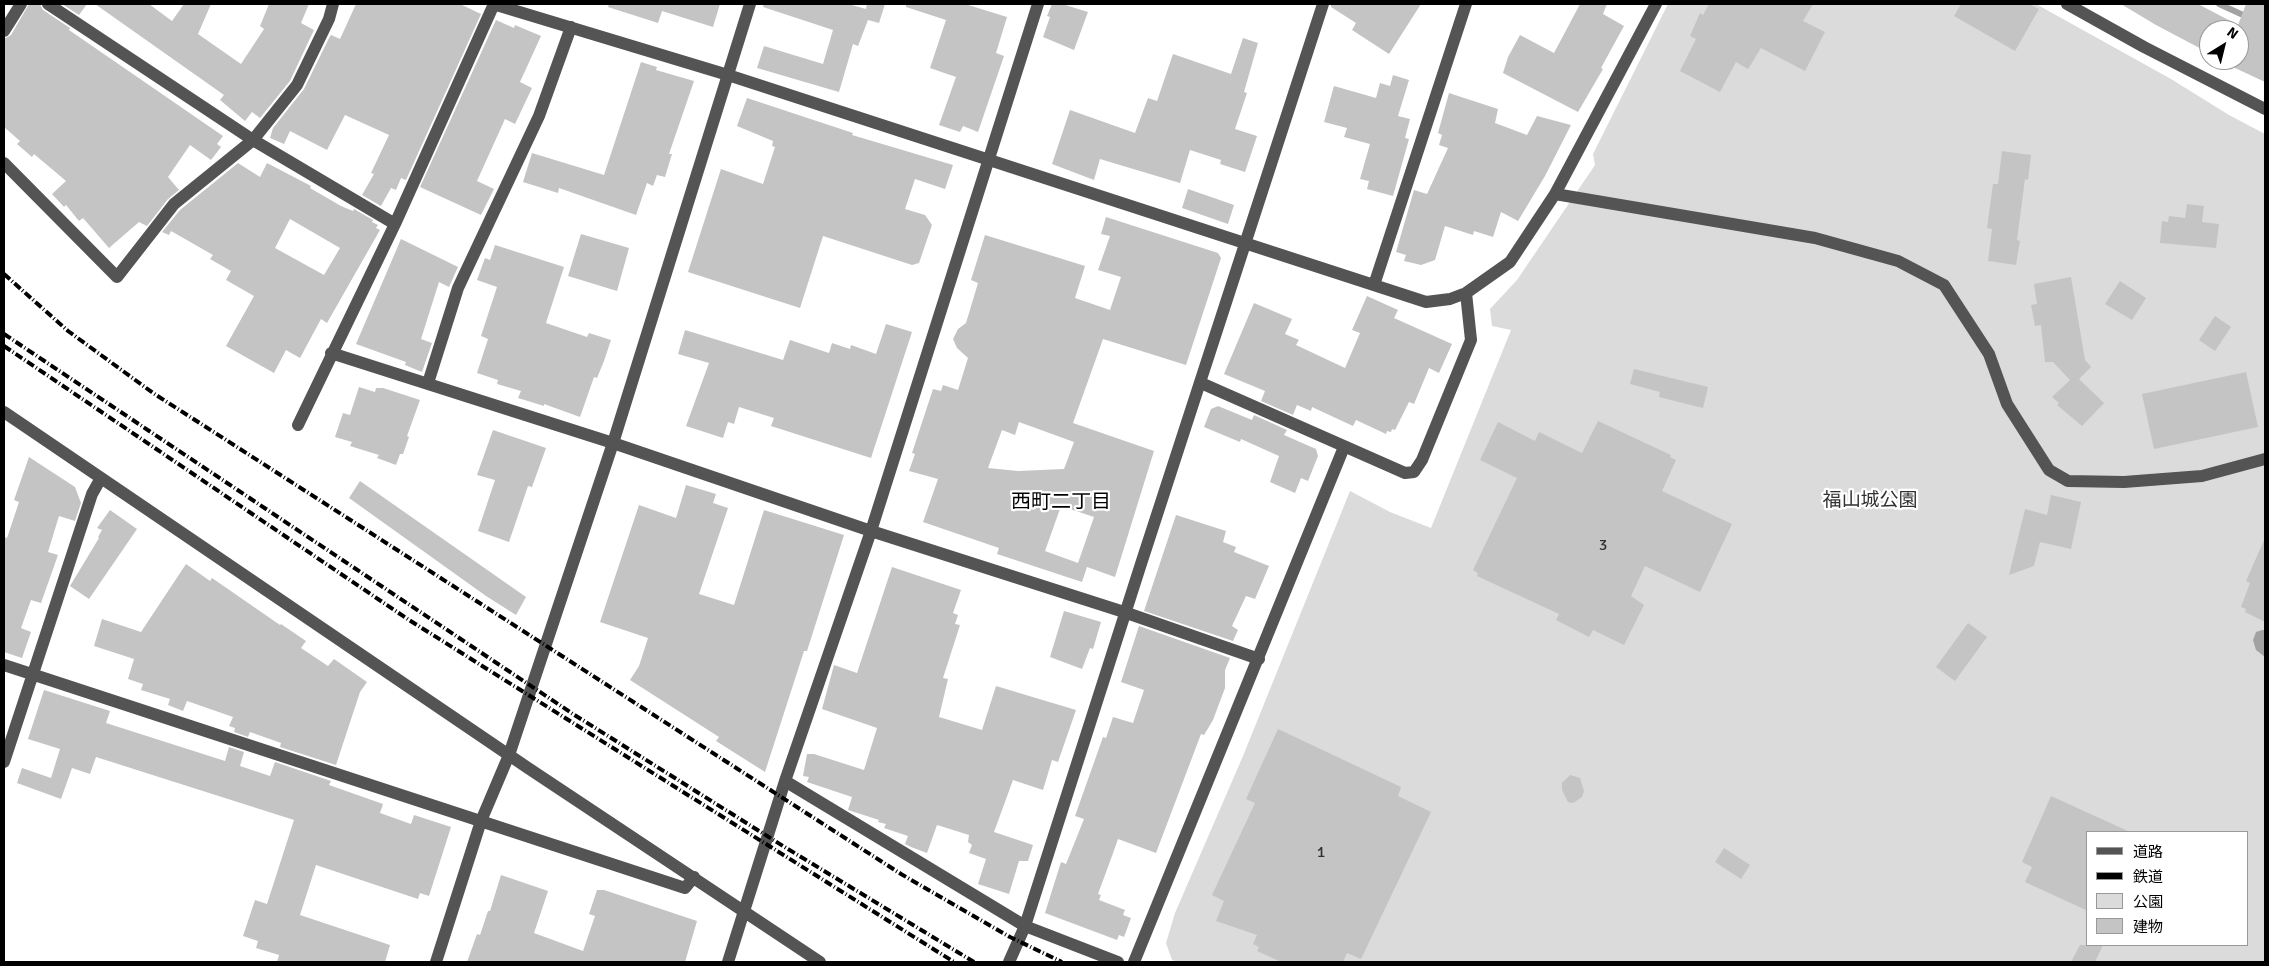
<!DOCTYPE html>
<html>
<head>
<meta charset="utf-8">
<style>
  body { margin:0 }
  #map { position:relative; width:2269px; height:966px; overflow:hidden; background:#fff; font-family:Signika,"Noto Sans JP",sans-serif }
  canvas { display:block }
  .frame { position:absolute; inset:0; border:5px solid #000; pointer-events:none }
  .legend { position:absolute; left:2086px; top:831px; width:162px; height:115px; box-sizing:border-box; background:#fff; border:1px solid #999; margin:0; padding:6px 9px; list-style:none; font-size:15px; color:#000 }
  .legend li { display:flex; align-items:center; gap:10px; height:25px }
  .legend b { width:25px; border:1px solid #999 }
  .north { position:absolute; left:2199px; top:20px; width:50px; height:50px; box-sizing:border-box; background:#fff; border:1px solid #999; border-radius:50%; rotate:36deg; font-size:14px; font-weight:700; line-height:20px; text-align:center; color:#000 }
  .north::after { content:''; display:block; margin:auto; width:18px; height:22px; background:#000; clip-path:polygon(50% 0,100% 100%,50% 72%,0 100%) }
</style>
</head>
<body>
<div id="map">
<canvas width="2269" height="966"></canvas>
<div class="frame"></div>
<ul class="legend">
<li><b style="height:6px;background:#545454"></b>道路</li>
<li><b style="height:6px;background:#000"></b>鉄道</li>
<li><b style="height:14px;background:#dbdbdb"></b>公園</li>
<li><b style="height:14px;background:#c4c4c4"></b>建物</li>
</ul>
<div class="north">N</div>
</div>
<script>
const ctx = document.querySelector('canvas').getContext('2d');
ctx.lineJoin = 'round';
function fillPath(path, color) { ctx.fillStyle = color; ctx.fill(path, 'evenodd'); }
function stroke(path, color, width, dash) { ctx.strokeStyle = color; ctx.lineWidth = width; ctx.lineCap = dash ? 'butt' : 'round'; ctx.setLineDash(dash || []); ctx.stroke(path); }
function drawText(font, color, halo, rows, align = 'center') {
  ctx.font = font + ' Signika,"Noto Sans JP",sans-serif'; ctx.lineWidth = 4.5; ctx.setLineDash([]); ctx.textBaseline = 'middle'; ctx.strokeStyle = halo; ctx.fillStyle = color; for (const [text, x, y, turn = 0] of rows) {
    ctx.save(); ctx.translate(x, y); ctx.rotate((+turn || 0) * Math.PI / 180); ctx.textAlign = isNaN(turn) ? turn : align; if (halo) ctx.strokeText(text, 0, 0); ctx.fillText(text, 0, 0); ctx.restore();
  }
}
fillPath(new Path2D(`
  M1668 4H2036L2171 79 2229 115 2265 134V962H1178L1172 960 1166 943 1175 913 1243 756 1350 491 1390 512 1431 528 1511 330 1492 326 1490 309 1517 280 1595 165 1593 154ZM2088 832H2248V945H2088Z`), '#dbdbdb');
fillPath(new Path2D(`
  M2262 630H2265V657L2256 650 2253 640 2256 632Z`), '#a2a2a2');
stroke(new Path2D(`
  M2219 4 2265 25`), '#a2a2a2', 6);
fillPath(new Path2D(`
  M29 4H40L43 10 70 28 69 30 223 136 217 144 221 147 211 160 190 145 168 177 179 190 168 199 147 226 139 222 109 248 83 218 79 221 66 205 64 207 52 194 66 181 34 154 32 157 17 144 20 141 4 127V39L11 35Z
  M62 4H87L79 15Z
  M95 4H149L172 21 184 4H211L198 34 241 64 264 29 260 26 269 4H309L301 23 314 30 290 81 260 118 252 112 245 121 220 100 224 95Z
  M356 4H460L481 14 406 180 401 178 396 190 391 188 381 206 362 195 374 174 371 173 389 135 345 115 327 150 290 131 284 144 270 138 273 128 304 89 329 38 331 35 340 39Z
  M609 4H720L713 27 662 11 658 23 608 7Z
  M764 4H848L866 9 867 4H885L879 23 868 20 858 46 853 44 839 92 757 68 764 46 823 64 833 30 763 7Z
  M906 4H965L1007 17 996 53 1004 56 978 132 963 126 960 132 939 125 956 77 930 68 946 20 906 7Z
  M1052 4H1062L1088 12 1074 50 1043 37 1050 17 1047 16Z
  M1331 4H1421L1389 54 1352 30 1356 23 1331 7Z
  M1580 4H1607L1603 14 1624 26 1601 68 1603 69 1578 112 1503 73 1508 57 1520 35 1554 53Z
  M1709 4H1813L1803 21 1825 32 1805 71 1761 48 1748 69 1736 62 1720 92 1680 71 1696 39 1690 36 1700 13 1703 15Z
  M1961 4H2029L2039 9 2015 51 1954 16Z
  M2121 4H2198L2238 25 2246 4H2265V82L2218 60H2239V30H2209V53L2156 25Z
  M496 20 514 28 515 25 541 36 520 82 532 88 515 124 505 119 477 181 494 189 481 215 420 187Z
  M1243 38 1258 43 1244 92 1247 93 1235 129 1257 136 1245 172 1220 164 1221 160 1190 150 1180 183 1100 159 1094 180 1052 164 1070 110 1135 133 1148 98 1157 101 1173 54 1231 74Z
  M641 62 657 67 656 70 694 81 669 154H672L665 177 657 175 653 186 647 183 636 215 559 188 558 193 523 182 532 153 604 175Z
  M1393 75 1409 80 1398 116 1410 119 1405 138 1409 139 1393 196 1367 189 1369 181 1360 179 1370 144 1344 137 1347 128 1324 122 1334 86 1376 98 1380 83 1390 86Z
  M1449 93 1498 109 1495 123 1527 135 1537 116 1571 125 1545 176 1518 221 1501 212 1493 237 1474 231 1473 235 1445 226 1435 260 1421 265 1404 261 1406 255 1396 252 1414 190 1427 194 1448 148 1439 145 1442 135 1438 133Z
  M747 98 853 133 852 135 953 165 945 189 915 179 905 209 925 215 932 225 919 263 912 265 823 236 800 308 688 272 721 169 763 184 775 147 772 146 773 141 737 126Z
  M2002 151 2031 155 2028 180 2025 179 2017 240 2020 241 2016 265 1988 261 1992 229 1987 228 1993 184H1998Z
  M238 163 260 177 267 163 311 186 310 188 341 206 353 211 354 209 373 220 372 222 378 225 376 228 380 230 327 323 321 319 300 358 286 350 274 373 226 346 254 296 226 280 231 271 210 259 213 255 171 231 169 235 162 232 180 210ZM290 219 340 248 324 275 275 248Z
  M1188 189 1234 205 1228 224 1182 208Z
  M2187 204 2204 206 2202 222 2219 224 2216 248 2160 243 2162 221 2168 222 2169 216 2185 218Z
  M1106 217 1218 253 1221 258 1186 365 1103 339 1073 423 1154 451 1115 577 1087 567 1082 582 997 554 999 548 923 522 938 479 909 471 915 454 912 453 933 389 941 391 943 385 958 390 968 358 957 348 953 339 958 329 966 323 978 283 971 280 985 235 1085 266 1075 298 1110 310 1121 277 1098 270 1110 236 1101 234ZM1019 422 1074 442 1064 469 1018 471 988 468 1002 430 1015 435ZM1061 506 1094 517 1078 563 1045 551Z
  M581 234 629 248 617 291 568 276Z
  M401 239 458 267 449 287 439 282 421 339 432 343 422 372 405 365 406 362 356 344Z
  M495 245 564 267 546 323 587 337 589 333 611 340 604 361 597 378 594 377 580 417 544 404V406L518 398 521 391 497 384 498 380 477 373 488 339 481 336 497 287 477 280 485 258 490 260Z
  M2071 277 2085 360 2091 367 2079 379 2104 403 2082 426 2057 405 2059 403 2052 397 2070 380 2053 362H2045L2041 325 2035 326 2031 305 2037 304 2034 284Z
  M2120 281 2146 298 2132 320 2105 304Z
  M1367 296 1398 310 1394 318 1452 344 1439 373 1429 368 1414 404 1409 402 1395 430 1392 429 1391 432 1387 431 1386 434 1356 420 1353 426 1312 407 1311 411 1297 405 1293 415 1261 401 1265 391 1224 374 1254 303 1292 319 1285 334 1299 340 1296 345 1345 368 1360 333 1352 330Z
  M2215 316 2231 327 2215 351 2199 340Z
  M886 324 912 332 871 458 771 426 774 418 739 407 734 424 728 422 723 438 686 426 709 363 678 354 685 330 783 360 790 340 829 353 832 343 850 349 851 345 876 354Z
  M1634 369 1708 387 1703 408 1659 397 1660 392 1630 384Z
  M2246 372 2258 427 2154 449 2142 394Z
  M359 387 375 392 376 388H383L420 400 407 436 409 437 403 454H400L396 465 377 458 379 455 350 446 352 442 335 437 343 413 350 415Z
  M1218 406 1252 420 1254 415 1287 430 1284 435 1316 449 1318 456 1308 481 1301 478 1295 493 1270 482 1279 456 1241 439 1240 442 1204 427 1211 409Z
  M1598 421 1671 455 1670 457 1676 460 1662 491 1732 524 1700 592 1645 566 1631 596 1644 605 1624 645 1593 630 1589 637 1556 620 1559 614 1477 576 1478 573 1473 570 1517 478 1480 460 1498 422 1535 441 1539 432 1582 453Z
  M493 430 546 448 532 487 528 486 509 542 478 531 495 480 477 475Z
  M29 457 75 487 81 503 75 521 59 516 48 552 58 555 41 603 31 600 21 628 31 632 22 658 4 652V537L7 538 19 502 14 500Z
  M360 481 526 597 516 615 486 596 349 498Z
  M686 485 716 494 713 503 728 508 699 594 734 605 764 510 844 535 807 651H804L765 772 716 741 719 737 630 680 639 666 648 638 600 622 639 505 676 518Z
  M2051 495 2081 502 2071 549 2040 542 2034 566 2009 575 2025 509 2047 515Z
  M110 510 137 529 89 599 70 586 99 538 98 537 102 530 97 528Z
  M1176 515 1226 531 1223 542 1236 547 1234 552 1269 566 1255 599 1246 596 1232 626 1238 630 1233 641 1144 611Z
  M2265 538V622L2245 612 2246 609 2241 607 2250 583 2246 581Z
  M186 564 210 581 212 578 280 625 281 624 306 641 301 648 328 666 334 659 367 682 360 692 336 765 280 747 281 743 250 732 248 737 234 732 235 728 229 726 233 717 187 701 183 711 168 705 170 699 141 690 143 684 128 679 134 659 94 646 102 619 141 632Z
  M892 567 961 590 953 613 958 615 955 624 960 625 943 678 948 679 939 717 982 730 996 686 1076 710 1058 762 1052 760 1043 790 1013 780 994 832 1033 845 1028 861H1019L1009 894 978 884 986 859 969 853 972 845 968 842 969 835 937 825 927 853 911 847 905 844 908 836 884 828 886 824 878 822 879 820 848 810 852 797 807 782 809 777 803 776 807 754H814L864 770 877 728 822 709 834 665 857 673Z
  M1064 611 1101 622 1093 649 1090 648 1082 669 1050 657Z
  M1968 623 1987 637 1955 681 1936 667Z
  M1139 626 1230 658 1225 670V688L1213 720 1204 735 1201 734 1156 853 1118 839 1112 856 1098 894 1101 895 1099 900 1125 910 1123 915 1131 918 1124 937 1119 935 1117 940 1045 913 1061 862 1066 864 1084 819 1075 816 1103 737 1106 738 1113 717 1133 723 1144 690 1121 682Z
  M44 690 110 711 106 723 225 761 229 747 244 752 240 766 270 776 275 762 331 781 329 785 383 804 380 813 411 824 414 815 451 827 429 896 420 893 418 899 316 865 300 915 390 945 385 962H277L279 955 256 948 258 941 243 936 255 900 267 904 294 820 96 757 90 774 72 768 61 799 17 783 22 768 51 778 60 749 28 739Z
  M1278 729 1401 787 1398 796 1431 812 1361 959 1347 953 1343 962H1281L1257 951 1259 947 1253 944 1257 935 1216 921 1224 901 1212 895 1255 803 1246 799Z
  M1570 775 1580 778 1584 791 1582 797 1573 803 1568 802 1562 790V783Z
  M2051 796 2130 832H2088V911L2025 882 2032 867 2022 862Z
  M1724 848 1750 865 1741 879 1715 862Z
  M501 875 548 891 534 933 583 951 595 916 589 914 597 890H604L697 921 685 962H467L477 934 480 935 488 911H490Z
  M2080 945H2103L2095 962H2071Z`), '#c4c4c4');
stroke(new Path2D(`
  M48 4 253 140 395 224
  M493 4 728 75 1426 302 1450 299 1466 293 1510 262 1555 194 1656 4
  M2067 4 2144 47 2265 109
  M4 31 21 4
  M4 163 117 277 174 204 253 140 297 85 329 19 333 4
  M1555 194 1815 238 1898 261 1944 285 1989 354 2007 404 2049 470 2068 481 2124 482 2202 476 2265 459
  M1374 285 1466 4
  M331 353 613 443 871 531 1124 612 1259 659
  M428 383 458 288 539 116 571 27
  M1201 383 1405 473 1414 472 1422 460 1471 340 1466 293
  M4 412 528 768 820 962
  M298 425 395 224 494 4
  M4 665 685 888 694 877
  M4 762 92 494 101 478
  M785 781 1025 926 1118 962
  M436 962 481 821 509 755 613 443 750 4
  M728 962 785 781 871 531 1038 4
  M1009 962 1025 926C1122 618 1224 311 1323 4
  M1134 962 1344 447`), '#545454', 12);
stroke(new Path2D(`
  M4 274 68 331 153 393 901 874 1010 937 1062 962
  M4 334 573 714 783 846 974 962
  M4 346 409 620 954 962`), '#000', 4, [8, 2.5, 1, 2.5]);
drawText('16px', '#313131', null, [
  ["3",1603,546],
  ["1",1321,853]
]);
drawText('19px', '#323232', '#fff', [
  ["福山城公園",1870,501]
]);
drawText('20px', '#000', '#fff', [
  ["西町二丁目",1061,503]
]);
</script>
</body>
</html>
